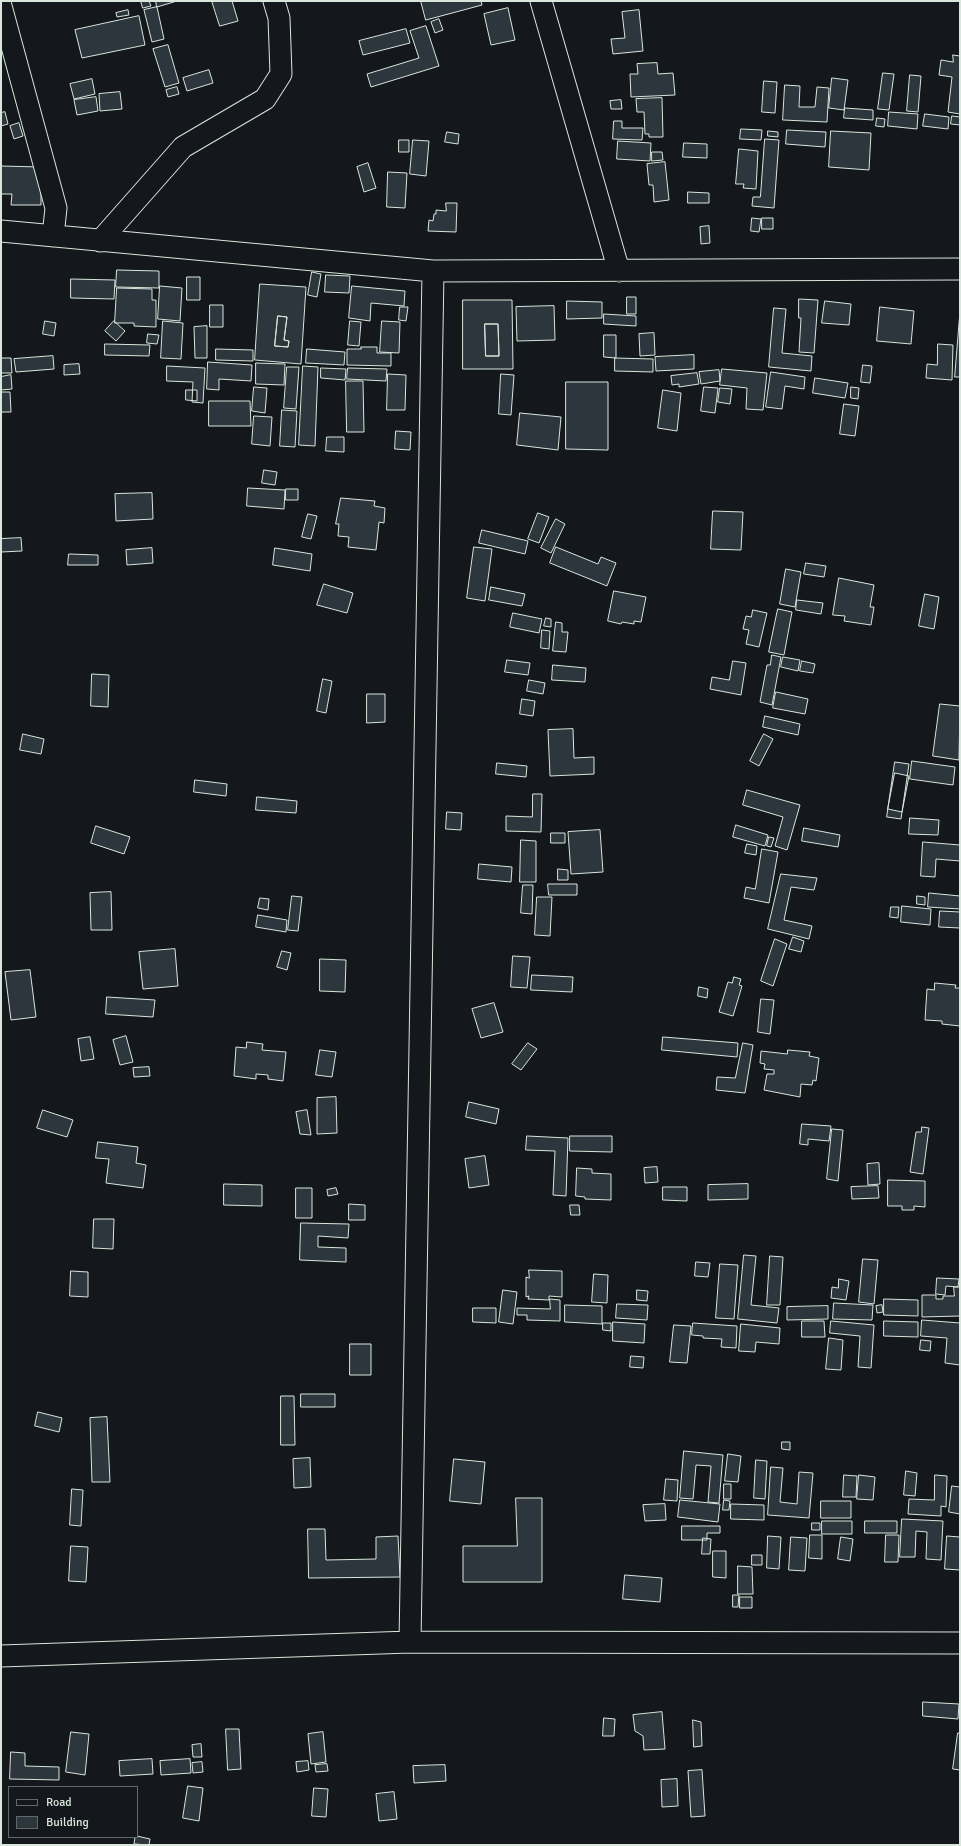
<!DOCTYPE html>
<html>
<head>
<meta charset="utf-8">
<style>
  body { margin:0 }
  #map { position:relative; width:961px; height:1846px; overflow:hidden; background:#14181c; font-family:Signika,sans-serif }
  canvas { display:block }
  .frame { position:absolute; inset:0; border:2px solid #d8e6dc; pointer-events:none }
  .legend { position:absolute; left:8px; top:1786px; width:130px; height:52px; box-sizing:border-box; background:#14181c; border:1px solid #626a69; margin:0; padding:5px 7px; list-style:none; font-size:12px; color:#d8e6dc }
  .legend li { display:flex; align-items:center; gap:8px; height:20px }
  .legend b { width:20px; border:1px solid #626a69 }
</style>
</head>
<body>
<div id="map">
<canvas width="961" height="1846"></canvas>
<div class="frame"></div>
<ul class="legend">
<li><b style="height:5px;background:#14181c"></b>Road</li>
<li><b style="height:11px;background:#2c363c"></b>Building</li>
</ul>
</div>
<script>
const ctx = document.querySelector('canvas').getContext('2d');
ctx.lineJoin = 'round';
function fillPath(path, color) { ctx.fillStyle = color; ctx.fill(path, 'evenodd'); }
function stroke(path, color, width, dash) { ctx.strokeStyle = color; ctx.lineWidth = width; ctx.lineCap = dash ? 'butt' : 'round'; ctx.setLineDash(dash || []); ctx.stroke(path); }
const building = new Path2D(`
  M141 1H149L151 6 143 8Z
  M156 1H177L157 7Z
  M212 1H232L238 21 220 26Z
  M421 1H481L482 5 426 20Z
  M157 7 164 39 152 42 144 10Z
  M508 8 515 40 491 45 484 14Z
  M128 10 129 15 117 17 116 13Z
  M639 10 643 51 613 54 611 39 625 38 622 12Z
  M139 16 145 45 82 58 75 30Z
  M439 19 443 30 435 33 431 22Z
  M426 26 439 66 371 87 367 74 419 58 410 31Z
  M406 29 410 43 363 55 359 41Z
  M168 45 179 83 165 87 153 49Z
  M953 55 960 56V114L948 112 952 77 939 75 941 60 953 62Z
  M657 63 658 74 673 73 675 95 631 97 630 74H638L637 64Z
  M209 70 213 83 187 91 183 78Z
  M883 73 894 74 889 110 878 109Z
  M910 75 921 76 918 112 907 111Z
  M832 78 848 80 844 110 829 108Z
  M92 79 95 94 74 99 70 84Z
  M764 81 777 82 775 113 762 112Z
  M785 85 800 86 799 107H815L817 87 829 88 827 122 783 120Z
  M177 87 179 94 168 97 166 90Z
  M120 92 122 109 100 111 99 94Z
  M96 97 98 111 77 115 74 100Z
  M662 98 663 137H649V134H645L644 112H637L636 99Z
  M621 100 622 109H611L610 101Z
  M845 108 873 110V120L844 118Z
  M5 112 8 124 1 126V113Z
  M889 112 918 114 917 129 888 126Z
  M925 114 949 117 948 129 923 126Z
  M952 116 960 117V125L951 124Z
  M877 118 885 119 884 127 876 126Z
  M614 121H622V128H643L642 140 613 139Z
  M19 123 23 136 14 139 10 126Z
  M741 129 762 130 761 140 740 139Z
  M787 130 826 132 825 147 786 144Z
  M768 131 778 132V137L768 136Z
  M831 131 871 133 869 170 829 167Z
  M447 132 459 134 458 144 445 142Z
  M765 139 779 140 774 208 752 206 753 197H760Z
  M399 140H409V152H399Z
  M413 140 429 141 426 176 410 174Z
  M618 141 651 143 650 161 617 159Z
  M684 143 707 144V158L683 157Z
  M739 149 758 151 756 189 743 188 744 184H736Z
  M652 152H662L663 160 652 161Z
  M665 162 669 200 654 202 653 185H649L647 164Z
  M368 163 376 188 364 192 357 167Z
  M1 166 41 167V205H11L12 194H1Z
  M388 172 407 173 405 208 387 207Z
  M688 192 709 193V203H688Z
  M446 203H457L456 232 428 231 429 220 433 221 434 214H436V210L446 211Z
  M752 218 761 219 759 232 751 231Z
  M762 218H773V229H762Z
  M709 226 710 243 701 244 700 227Z
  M117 270 159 271V288L116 287Z
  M312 272 321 274 317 297 308 295Z
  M326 275 350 276 349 293 325 292Z
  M187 277H200V300H187Z
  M71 279 115 280 114 299 71 298Z
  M260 284 306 287 301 364 255 360ZM278 316 287 317 284 340 289 341 288 347 275 346Z
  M160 286 182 288 180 321 158 319Z
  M352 286 405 291 404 306 371 303 370 321 349 318Z
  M117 288 152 289V300H156V327L134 326V323H115Z
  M627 297H636V314H627Z
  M799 299 818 300 814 353 799 352 801 318H799Z
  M463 300H512L513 369H463ZM485 324H498L499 356H486Z
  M567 301 602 302V318L567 319Z
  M825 301 851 304 849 325 822 323Z
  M210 305H223V327H210Z
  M554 306 555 340 517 341 516 307Z
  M400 307H408L406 321 399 320Z
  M880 307 914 311 911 344 877 341Z
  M774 308 786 309 782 353 812 356 811 371 769 367Z
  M960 312V377H955Z
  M604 314 636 316V326L604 324Z
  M278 316 287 317 284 340 289 341 288 347 275 346Z
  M45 321 56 323 54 336 43 334Z
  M114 321 125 331 116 341 105 331Z
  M163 321 183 323 181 359 161 358Z
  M350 321 361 322 359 346 348 345Z
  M382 321 400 322 399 353 380 352Z
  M485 324H498L499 356H486Z
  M207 326V358H195L194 327Z
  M654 333 655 355 640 356 639 334Z
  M148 334 159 335 157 344 147 343Z
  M604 335H616V358L604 357Z
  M105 344 150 345 149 356 105 355Z
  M938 344 953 345 952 380 926 378 927 364 937 365Z
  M361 347H377V353H391V366L347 365V349H361Z
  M216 349 253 350V361L216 360Z
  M307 349 345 352 344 365 306 363Z
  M694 355V369L656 371 655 357Z
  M53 356 54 369 16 372 14 359Z
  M1 358H11L12 373H1Z
  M615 358 653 359V372L615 371Z
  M208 362 252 365 251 381 219 379V390L207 389Z
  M256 363 285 364 284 385 256 384Z
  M79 364 80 374 64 375V365Z
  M863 365 872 366 870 383 861 382Z
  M167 366 205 368 203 403 192 402 193 382 167 381Z
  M303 366 318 367 315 446 299 445Z
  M287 367H299L296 409 284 408Z
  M321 368 346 369 345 380 321 378Z
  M348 368 387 369 386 381 347 379Z
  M722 369 767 373 763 410 746 409 747 388 720 385Z
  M719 370 720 381 701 384 699 372Z
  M771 372 805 377 804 389 785 386 782 409 766 407Z
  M697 373 699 384 679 387V384L672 385 671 376Z
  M388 374 406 375 405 410H387Z
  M501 374 514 375 511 415 499 414Z
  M11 375 12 389 1 390V377Z
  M815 378 848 383 845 398 813 393Z
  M346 381H363L364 432H347Z
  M566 382H608V450L566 449Z
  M254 387 267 388 265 413 252 411Z
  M704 387 718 388 715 413 701 411Z
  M851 387 859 388 858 399 851 398Z
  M720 388 732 389 730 404 718 402Z
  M186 390H197V401L186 400Z
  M663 390 681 393 677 431 658 428Z
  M1 392H10L11 412H1Z
  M209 401H250L251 426H209Z
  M844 404 859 406 855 436 840 434Z
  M282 410 297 411 295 447 280 446Z
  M520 413 561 417 558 450 517 445Z
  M254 416 272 417 270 446 252 444Z
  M396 431 411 432 410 450 395 449Z
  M327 437H344V452L326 451Z
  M264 470 277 472 275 485 262 483Z
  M248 488 285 490 284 509 247 506Z
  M286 489H298V500H286Z
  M152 493 153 519 116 521 115 494Z
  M341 498 375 501 374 506 385 508 384 523 379 522 376 550 348 547 349 537 338 536 339 524H336Z
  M713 511 743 512 741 550 711 549Z
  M538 513 549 517 539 543 528 539Z
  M308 514 317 516 311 539 302 537Z
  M556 519 565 524 551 553 541 548Z
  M482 530 528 541 525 554 479 543Z
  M21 538 22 551 1 552V539Z
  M474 547 492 549 485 601 467 598Z
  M556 547 598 564 601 557 616 563 607 586 550 563Z
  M152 548 153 563 127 565 126 550Z
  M275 548 312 554 310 571 273 565Z
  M69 554 98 555V565H68Z
  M806 563 826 566 824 577 804 574Z
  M786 569 801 572 795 607 780 604Z
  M839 578 874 585 870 607H874L871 625 844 621 845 616 833 615Z
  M324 584 353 593 347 613 317 605Z
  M491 587 525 594 522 606 489 600Z
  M614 591 646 597 641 622 634 621V624L622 622 621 624 608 621Z
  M925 594 939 597 934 629 919 626Z
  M797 600 823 603 821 614 796 610Z
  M778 609 792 612 784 655 769 652Z
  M753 610 767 613 759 647 746 644 749 630 743 629 746 616 751 617Z
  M513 613 542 619 539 633 510 627Z
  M546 618 551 619V627L544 626Z
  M556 622 562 623V632H568L566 652 553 651Z
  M542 630 550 631 549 649 541 648Z
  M772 655 781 657 772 705 760 702 767 665H770Z
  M783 657 800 660 798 671 781 667Z
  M507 660 530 663 528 675 505 672Z
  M733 661 746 663 741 695 710 689 712 677 729 680Z
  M802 661 815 664 813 673 800 671Z
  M553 665 586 668 585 682 552 680Z
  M92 674 109 675 108 707 91 706Z
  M323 679 332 681 326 713 317 711Z
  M529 680 545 683 543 694 527 691Z
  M776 692 808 699 805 714 773 708Z
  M367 694H385V722L367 723Z
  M522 699 535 701 533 716 520 714Z
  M940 704 960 706 959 760 933 756Z
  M765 716 800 724 798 735 763 727Z
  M573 729 574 758 594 757V774L550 776 548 730Z
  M23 734 44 739 41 754 20 750Z
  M764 734 773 739 759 766 750 761Z
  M912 761 955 767 953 785 910 779Z
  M895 762 909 764 901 819 887 817Z
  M497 763 527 766 526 777 496 774Z
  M895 773 909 776 902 812 888 809Z
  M195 780 227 784 226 796 194 792Z
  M747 790 800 805 787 850 775 846 783 817 743 805Z
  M533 794H542L541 832 506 831V816L532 817Z
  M257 797 297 801 296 813 256 810Z
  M447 812 462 813 461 830 446 829Z
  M910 818 939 820 938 835 909 834Z
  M736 825 768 835 765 846 733 837Z
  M96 826 130 837 124 854 91 843Z
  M804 828 840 835 838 847 802 841Z
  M600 830 603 872 571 874 568 832Z
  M551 833H565V843H551Z
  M769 837 774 838 771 847 767 846Z
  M521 840 536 841V882H520Z
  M923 842 960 845V861L936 859 935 877 921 876Z
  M747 844 757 846 756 855 745 853Z
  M762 849 778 852 769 903 744 898 746 887 755 889Z
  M479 864 512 867 511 882 478 879Z
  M558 869 568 870V880H558Z
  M781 874 817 878 814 890 791 887 784 920 812 926 809 939 768 929Z
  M548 884H577V895H549Z
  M523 885H533L532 914 521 913Z
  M111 892 112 930H91L90 893Z
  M929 893 960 896V909L928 907Z
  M292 896 302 897 298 931 288 930Z
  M917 896 925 897V905L917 904Z
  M537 897H552L550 936 535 935Z
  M260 898 269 899 268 910 258 908Z
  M902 906 931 909 930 925 901 922Z
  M891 907H899L898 918 890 917Z
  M940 911 960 912V928L939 927Z
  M258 915 287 920 286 932 256 927Z
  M793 937 804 941 801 952 789 949Z
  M775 939 787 944 773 986 761 981Z
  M175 949 178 986 143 989 139 952Z
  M282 951 291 953 287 970 277 967Z
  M513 956 530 957 527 988 511 987Z
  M320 959 346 960 345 992 320 991Z
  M30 970 36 1017 11 1020 5 972Z
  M532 975 573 977 572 992 531 990Z
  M734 977 741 979 739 985 742 986 733 1016 719 1012 728 982 732 983Z
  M935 983 956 985 955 988H960V1026L942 1024V1021L925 1020 927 989 934 990Z
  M699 987 708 989 707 998 698 996Z
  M107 997 155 1000 153 1017 106 1014Z
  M761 999 774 1000 770 1034 758 1032Z
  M494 1003 503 1032 481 1038 472 1009Z
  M126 1036 133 1062 120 1065 113 1040Z
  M90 1037 94 1059 81 1061 78 1039Z
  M663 1037 738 1043 737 1057 662 1050Z
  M247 1042 263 1044 262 1050 286 1052 283 1081 268 1079V1075L256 1074V1079L234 1076 236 1047 246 1048Z
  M528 1043 537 1049 521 1070 512 1064Z
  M743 1043 753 1045 745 1093 716 1090 717 1077 735 1078Z
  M320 1050 336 1052 332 1077 316 1075Z
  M788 1050 810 1052 809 1056 819 1058 816 1081 813 1080 812 1085 801 1084 800 1097 764 1090 767 1074H774V1070L764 1069 765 1064 760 1063 761 1051 787 1054Z
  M149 1067 150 1076 134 1077 133 1068Z
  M336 1097 337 1133 317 1134V1098Z
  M469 1102 499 1109 496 1124 466 1117Z
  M43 1110 73 1120 67 1137 37 1128Z
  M307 1110 311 1135 300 1134 296 1112Z
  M802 1124 831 1126 829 1141 808 1139V1145L800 1144Z
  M922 1127 929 1128 923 1174 910 1172 916 1132H921Z
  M832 1129 843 1130 838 1181 827 1179Z
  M527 1136 568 1138 566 1196 553 1195 555 1151 526 1150Z
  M570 1136H612V1152L570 1151Z
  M98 1142 138 1147 136 1163 146 1165 143 1188 106 1183 109 1159 96 1158Z
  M485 1156 489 1185 469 1188 465 1159Z
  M879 1163 880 1184 868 1185 867 1164Z
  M657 1167 658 1182 645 1183 644 1168Z
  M577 1168 592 1169V1173L611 1174V1200L585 1199V1197L576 1196Z
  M888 1180 925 1181V1207L914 1206V1210H902V1206H888Z
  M224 1184 262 1185V1206L224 1205Z
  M748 1184V1199L708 1200V1185Z
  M878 1186 879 1198 852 1199 851 1187Z
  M663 1187H687V1201L663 1200Z
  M296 1188H312V1218H296Z
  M336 1188 338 1194 328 1196 327 1190Z
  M349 1204 365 1205V1220H349Z
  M570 1205H579L580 1215H571Z
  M94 1219H114L113 1249 93 1248Z
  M301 1223 349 1224 348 1238 318 1236V1247L346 1248V1262L300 1260Z
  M744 1255 756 1256 751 1305 779 1308 777 1323 738 1319Z
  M770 1256 783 1257 780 1305H767Z
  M863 1259 878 1260 874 1304 859 1302Z
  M696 1262 710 1263 708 1277 695 1276Z
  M720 1264 738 1265 734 1319 716 1318Z
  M529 1270 562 1271V1297L549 1296V1300L528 1299 529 1296 526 1297V1277L529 1278Z
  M71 1271 88 1272V1297L70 1296Z
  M594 1274 608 1275 607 1303 592 1302Z
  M937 1278 959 1279 958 1287 946 1286 945 1295 936 1294Z
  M839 1279 849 1281 846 1300 831 1298 832 1287 838 1288Z
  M954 1287H960V1316L922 1317V1295H936V1299H943V1296H954Z
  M503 1290 517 1292 513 1324 499 1322Z
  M637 1290 648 1291 647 1301 637 1300Z
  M550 1299 560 1300V1321L527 1320V1315H517V1308L550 1309Z
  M884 1299 918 1300V1316L884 1315Z
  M834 1303 873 1305 872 1320 833 1319Z
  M617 1304 648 1305 647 1320 616 1318Z
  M565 1305 602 1306V1324L565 1322Z
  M882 1305 883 1312 877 1313 876 1306Z
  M828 1306V1319L787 1320V1307Z
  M473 1308H496V1323L473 1322Z
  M922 1320 960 1323V1365L945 1363 947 1338 921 1336Z
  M802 1321H824L825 1337H802Z
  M831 1321 874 1325 871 1368 858 1367 860 1336 830 1333Z
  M884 1321 918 1322V1337L884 1336Z
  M613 1322 645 1324 644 1343 613 1341Z
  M603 1323H611V1331L603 1330Z
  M693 1323 737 1326 736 1348 721 1347 722 1339 703 1338V1336L692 1335Z
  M741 1324 780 1328 779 1344 756 1342 755 1352 739 1351Z
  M674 1325 691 1326 687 1363 670 1362Z
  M829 1338 843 1340 841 1370 826 1369Z
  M921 1340 931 1341 930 1351 920 1350Z
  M350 1344H371V1375H350Z
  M631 1356 644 1357 643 1368 630 1367Z
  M301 1394H335V1407H301Z
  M281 1396H294L295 1445H281Z
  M38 1412 62 1418 59 1432 35 1426Z
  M107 1417 110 1482H92L90 1418Z
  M782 1442H790V1450L782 1449Z
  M684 1451 723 1455 719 1503 708 1502 711 1466 696 1465 693 1499 680 1498Z
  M728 1454 741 1456 738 1482 725 1481Z
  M310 1458 311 1487 294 1488 293 1459Z
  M454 1459 485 1462 481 1504 450 1501Z
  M756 1460 767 1461 765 1499 754 1498Z
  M771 1467 783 1468 780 1502 797 1504 799 1472 813 1473 809 1518 768 1515Z
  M906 1471 917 1473 915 1496 904 1495Z
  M844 1475 857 1476 856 1497H843Z
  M859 1475 875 1477 873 1500 857 1499Z
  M935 1475 947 1476 946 1507 941 1506V1516L908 1514 909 1499 934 1500Z
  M666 1479 678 1480 677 1501 664 1500Z
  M724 1484H731V1499H724Z
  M952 1486 960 1487V1514L949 1512Z
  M72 1489 83 1490 81 1526 70 1525Z
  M516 1498H542V1582H463V1546H517Z
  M680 1500 720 1504 718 1522 678 1517Z
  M724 1500 730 1501 729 1510H723Z
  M821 1501H851V1518H821Z
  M665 1504 666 1520 645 1521 643 1505Z
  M731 1504 764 1505V1520L731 1519Z
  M902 1519 943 1521 941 1560 926 1559 927 1532 916 1531 915 1557H900Z
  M822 1521H852V1534H822Z
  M865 1521H897V1533H865Z
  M812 1523H820V1530H812Z
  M682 1526H720V1533H707V1540H682Z
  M308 1529H325L326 1560 376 1559V1537L398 1536 400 1577 309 1578Z
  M810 1535H822V1559L809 1558Z
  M886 1535H899L898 1562H885Z
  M768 1536 781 1537 779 1569 767 1568Z
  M947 1536 960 1537V1570L945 1569Z
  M791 1537 807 1538 805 1571 789 1570Z
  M841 1537 853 1539 850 1561 838 1559Z
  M703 1538 711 1539 710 1554H702Z
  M71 1546 88 1547 86 1582 69 1581Z
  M713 1551H726V1578L713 1577Z
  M752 1555H762V1565H752Z
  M738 1566 752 1567 753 1594H738Z
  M625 1575 662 1578 660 1602 623 1599Z
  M733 1595H739L738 1607H733Z
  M740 1597H752V1608H740Z
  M923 1702 959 1704 958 1719 923 1716Z
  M662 1712 665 1749 644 1750 643 1736 635 1731 633 1715Z
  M604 1718 615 1719 614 1736H603Z
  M693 1720 701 1722 702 1746 694 1747Z
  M226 1729H239L241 1769 228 1770Z
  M71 1732 89 1734 85 1775 66 1772Z
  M323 1732 326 1762 311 1764 308 1734Z
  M958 1733H960V1770L953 1769Z
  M201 1744 202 1757H193L192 1745Z
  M11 1752 25 1753V1766L59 1767V1780L10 1779Z
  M152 1759 153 1774 120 1776 119 1761Z
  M190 1759 191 1773 161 1775 160 1761Z
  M308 1761 309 1770 297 1772 296 1762Z
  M202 1762 203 1772 193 1773 192 1763Z
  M327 1764 328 1771 316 1772 315 1765Z
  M445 1765 446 1781 414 1783 413 1766Z
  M702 1770 705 1816 691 1817 688 1771Z
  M677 1779 678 1806 662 1807 661 1780Z
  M188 1786 203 1788 199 1821 183 1818Z
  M314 1788 328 1789 326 1817 312 1816Z
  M394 1792 397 1819 379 1821 376 1794Z
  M137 1836 150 1839 149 1845 134 1844 135 1837Z`);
fillPath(building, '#2c363c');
stroke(building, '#d8e6dc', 1);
const minor = new Path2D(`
  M541 1 619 271
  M1 6 56 208 53 236
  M1 231 433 271 960 269
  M100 241 183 147 265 99 281 74 279 18 274 1
  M410 1642 433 271
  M1 1656 410 1642 960 1643`);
stroke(minor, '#d8e6dc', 23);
stroke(minor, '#14181c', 21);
</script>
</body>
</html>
